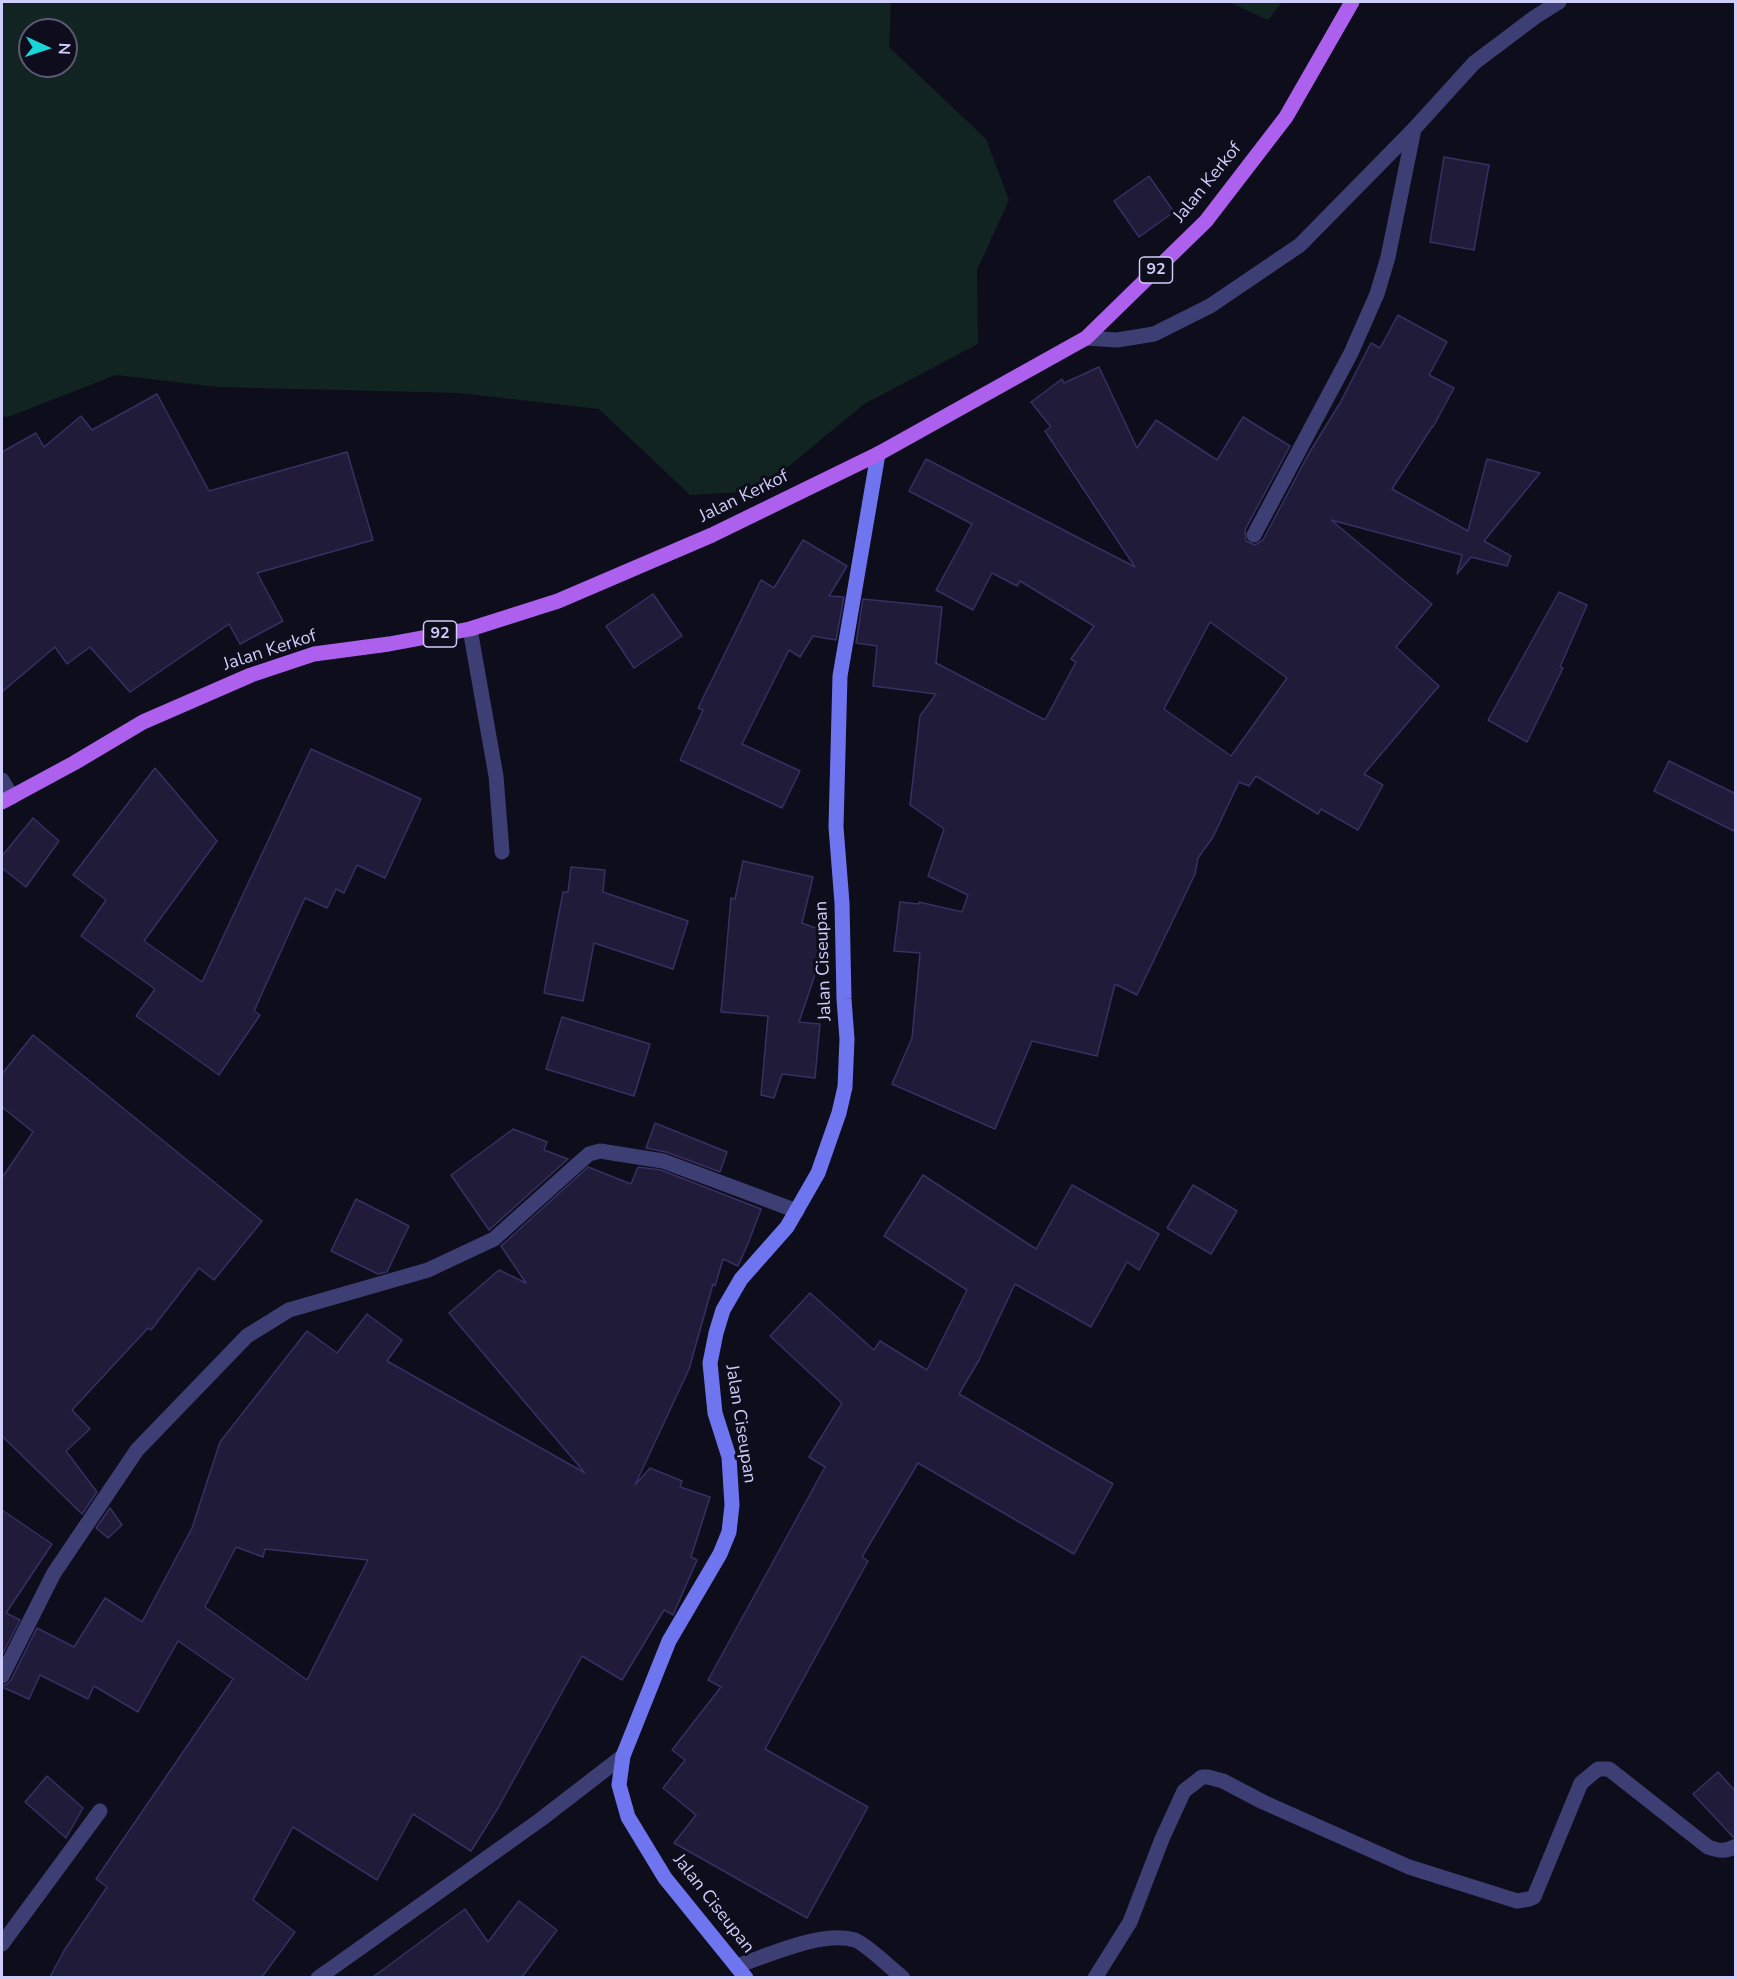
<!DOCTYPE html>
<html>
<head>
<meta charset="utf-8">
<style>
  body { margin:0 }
  #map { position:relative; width:1737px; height:1979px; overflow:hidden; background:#0e0d1b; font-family:"Nunito Sans",sans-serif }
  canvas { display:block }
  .frame { position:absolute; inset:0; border:3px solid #ceccf9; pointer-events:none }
  .north { position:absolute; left:18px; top:18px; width:60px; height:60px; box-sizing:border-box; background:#0e0d1b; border:2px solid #5b5974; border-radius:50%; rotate:93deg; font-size:16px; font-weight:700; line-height:24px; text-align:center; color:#ceccf9 }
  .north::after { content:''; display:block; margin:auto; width:21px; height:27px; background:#19d4d8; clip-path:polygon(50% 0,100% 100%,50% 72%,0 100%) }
</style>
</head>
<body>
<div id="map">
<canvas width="1737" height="1979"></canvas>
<div class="frame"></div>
<div class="north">N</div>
</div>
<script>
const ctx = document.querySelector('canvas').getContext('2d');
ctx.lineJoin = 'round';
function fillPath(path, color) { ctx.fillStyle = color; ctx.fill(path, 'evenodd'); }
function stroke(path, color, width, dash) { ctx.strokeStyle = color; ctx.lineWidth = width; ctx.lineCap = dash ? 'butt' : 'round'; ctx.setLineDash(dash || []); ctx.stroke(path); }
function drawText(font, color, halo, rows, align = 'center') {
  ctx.font = font + ' "Nunito Sans",sans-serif'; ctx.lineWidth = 6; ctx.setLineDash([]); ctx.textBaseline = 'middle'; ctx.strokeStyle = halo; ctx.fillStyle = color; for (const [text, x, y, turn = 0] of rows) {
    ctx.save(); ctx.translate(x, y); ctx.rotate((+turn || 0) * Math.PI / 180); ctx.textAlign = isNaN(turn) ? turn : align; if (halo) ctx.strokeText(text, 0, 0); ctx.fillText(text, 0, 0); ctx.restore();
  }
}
fillPath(new Path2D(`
  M2 2H891L889 47 986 139 1009 200 977 270 978 344 864 404 759 491 690 495 599 409 459 393 218 387 116 375 8 417 2 416ZM30 30H66V66H30Z
  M1229 2H1282L1268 20Z`), '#112422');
const building = new Path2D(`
  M1444 157 1489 165 1474 250 1430 242Z
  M1149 176 1174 212 1139 237 1114 201Z
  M1398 315 1447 342 1429 375 1454 388 1433 427H1432L1392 489 1468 531 1487 459 1540 473 1484 541 1511 556 1507 566 1471 557 1457 574 1462 555 1331 520 1432 604 1396 647 1439 686 1364 774 1383 785 1358 830 1321 809 1318 814 1256 776 1249 786 1239 782 1213 837 1198 858 1195 874 1137 995 1115 984 1097 1056 1032 1041 995 1129 892 1084 912 1038 920 953 894 951 900 902 919 904V902L962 912 968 895 928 876 944 829 910 805 920 716 936 694 873 686 877 646 856 643 863 599 942 607 936 663 1045 720 1076 662 1071 659 1094 626 1020 581 1017 586 992 573 973 610 936 590 972 524 909 491 926 459 1135 567 1045 431 1051 427 1031 402 1062 379 1064 383 1099 367 1137 448 1156 420 1217 460 1243 417 1290 446 1245 530 1246 541 1255 545 1263 540 1308 455 1340 403 1371 343 1380 348ZM1210 622 1287 678 1231 756 1164 709Z
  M157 394 209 491 347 452 373 540 257 573 283 621 240 644 229 624 130 692 90 647 67 664 55 647 2 692V452L36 433 44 447 81 416 92 430Z
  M803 540 847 566 829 596 844 597 836 640 813 636 800 657 789 650 742 744 800 771 782 808 680 760 703 710 698 708 761 580 774 588Z
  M1559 592 1587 605 1560 667 1563 668 1527 742 1488 720Z
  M653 594 682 636 634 668 606 626Z
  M311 749 421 799 385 878 357 865 344 893 336 889 327 908 305 898 254 1011 260 1015 219 1075 136 1016 155 989 81 936 106 900 73 875 155 768 217 841 144 941 202 982Z
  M1669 761 1736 794V832L1654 791Z
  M33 818 59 841 26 887 2 868V856Z
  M743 861 813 877 802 923 829 933 799 1022 820 1024 815 1078 782 1074 774 1098 761 1095 768 1016 721 1012 731 898 735 899Z
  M571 867 605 870 603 892 688 921 673 969 594 943 583 1001 544 993 563 892H568Z
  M562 1017 650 1044 634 1096 546 1069Z
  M33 1035 262 1221 214 1280 199 1268 151 1330 148 1328 72 1410 90 1429 66 1451 97 1492 82 1514 2 1436V1178L33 1132 2 1107V1074Z
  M655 1123 727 1152 720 1172 666 1152 646 1148Z
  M513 1129 547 1142 544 1150 568 1159 489 1230 451 1175Z
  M588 1167 631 1184 638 1167 661 1170 761 1209 749 1241 738 1266 723 1259 715 1286 713 1284 689 1369 635 1485 650 1468 682 1481 680 1487 710 1497 691 1557 697 1560 673 1615 664 1610 622 1680 582 1656 498 1808 471 1851 413 1814 377 1880 293 1827 253 1900 295 1932 262 1977H50L65 1949 107 1887 96 1879 233 1679 178 1641 138 1712 94 1686 88 1699 40 1675 29 1699 2 1687V1686L7 1684 11 1680 37 1628 74 1647 105 1598 142 1622 192 1528 220 1442 307 1331 337 1353 367 1314 402 1340 387 1361 585 1473 449 1313 499 1270 526 1283 501 1246ZM236 1547 263 1557 265 1549 368 1560 307 1680 205 1607Z
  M923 1175 1036 1249 1072 1185 1159 1234 1139 1270 1127 1262 1091 1327 1015 1284 979 1360 959 1394 1113 1484 1074 1554 918 1463 862 1557 868 1561 765 1749 868 1807 807 1918 674 1843 696 1815 663 1788 685 1760 672 1750 721 1687 708 1680 825 1467 809 1457 842 1403 770 1336 810 1293 874 1350 880 1341 927 1370 967 1290 884 1236Z
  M1193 1185 1237 1211 1211 1254 1167 1228Z
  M356 1199 409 1226 387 1272 378 1274 331 1251Z
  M110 1508 122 1525 108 1538 96 1528Z
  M2 1510 52 1544 6 1613 20 1620 2 1655Z
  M1718 1772 1736 1792V1836L1733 1837 1693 1794Z
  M47 1776 83 1808 66 1838 25 1802Z
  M519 1901 557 1930 522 1977H373L465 1909 488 1942Z`);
fillPath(building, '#1f1b39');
stroke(building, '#363063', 1.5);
stroke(new Path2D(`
  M1086 338 1117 340 1154 334 1210 306 1300 245 1414 129 1474 63 1535 17 1559 2
  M1254 535 1351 353 1377 294 1388 257 1414 129
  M470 629 496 776 502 852
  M2 780 12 797
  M2 1676 54 1573 137 1450 247 1336 289 1310 428 1270 494 1239 580 1162 589 1154 600 1151 663 1161 797 1211
  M2 1944 100 1811
  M736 1966C768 1956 822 1930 855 1940 866 1944 892 1969 903 1978
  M318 1978 540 1820 623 1756
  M1095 1978 1130 1922 1162 1839 1184 1791 1202 1777H1208L1223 1781 1263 1802 1409 1867 1517 1901 1529 1899 1534 1897 1581 1783 1598 1769H1609L1708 1847C1719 1851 1726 1852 1736 1846`), '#3d3f74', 15);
stroke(new Path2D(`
  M746 1978 665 1878 628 1817 619 1785 623 1756 669 1641 720 1554 729 1532 732 1505 729 1457 715 1413 710 1363 716 1333 723 1310 741 1279 787 1227 818 1173 839 1113 845 1087 847 1039 844 999 842 903 836 827 840 676 878 454`), '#6e75ee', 15);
stroke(new Path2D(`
  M2 802 74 763 143 722 251 675 314 654 389 644 470 629 558 601 712 535 878 454 1086 338 1206 221 1286 117 1352 2`), '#ad60ed', 15);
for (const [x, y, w] of [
  [1156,270,33],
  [440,634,33]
]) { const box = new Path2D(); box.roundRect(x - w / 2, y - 13, w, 26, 4.5); ctx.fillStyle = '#0e0d1b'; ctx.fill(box); stroke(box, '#ceccf9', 1.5); }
drawText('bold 16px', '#ceccf9', null, [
  ["92",1156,270],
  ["92",440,634]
]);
drawText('18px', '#ceccf9', '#0e0d1b', [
  ["Jalan Kerkof",1208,183,-51],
  ["Jalan Kerkof",744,497,-26],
  ["Jalan Kerkof",270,651,-18],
  ["Jalan Ciseupan",824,961,-92],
  ["Jalan Ciseupan",740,1424,81],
  ["Jalan Ciseupan",713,1904,52]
]);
</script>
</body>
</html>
